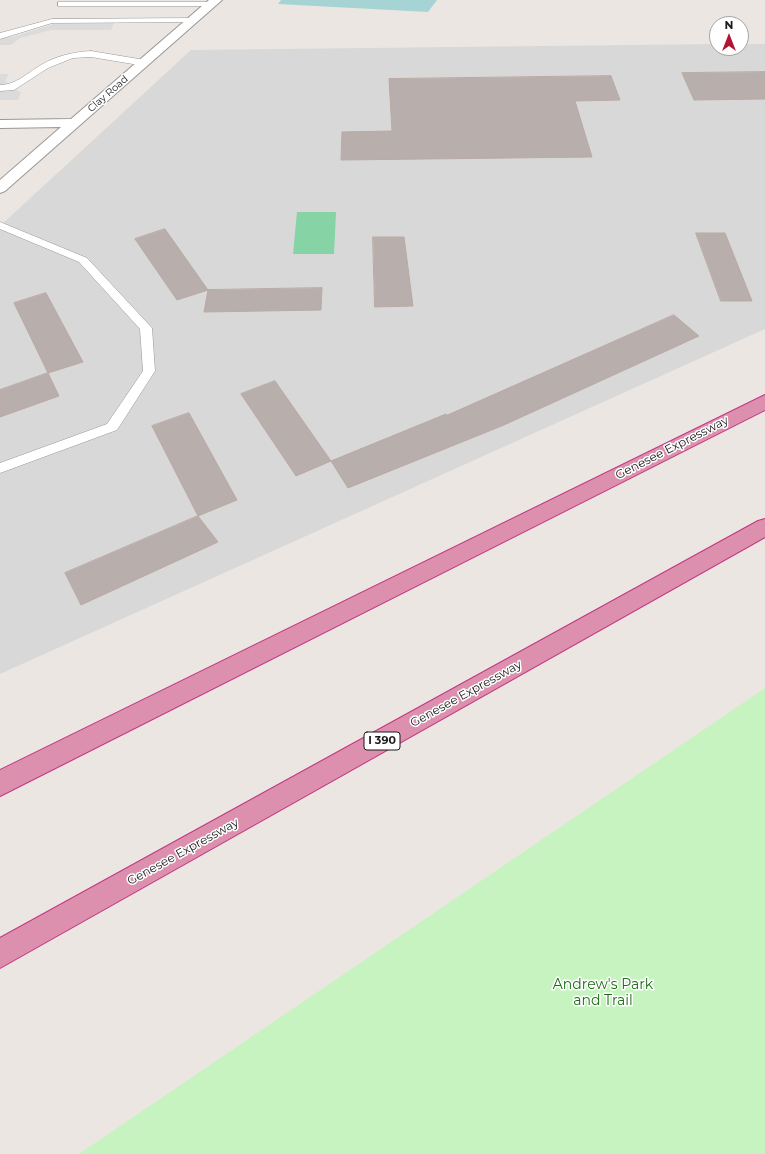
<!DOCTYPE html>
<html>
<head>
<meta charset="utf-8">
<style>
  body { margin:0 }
  #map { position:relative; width:765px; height:1154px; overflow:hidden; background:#ebe6e1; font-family:Montserrat,sans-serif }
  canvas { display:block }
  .north { position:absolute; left:709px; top:16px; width:40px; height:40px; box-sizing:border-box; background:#fff; border:1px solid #a4a4a4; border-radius:50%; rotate:0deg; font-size:11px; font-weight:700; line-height:16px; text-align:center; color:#1b1b1b }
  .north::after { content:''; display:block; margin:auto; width:14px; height:18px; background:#b21434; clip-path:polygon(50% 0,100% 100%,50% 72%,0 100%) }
</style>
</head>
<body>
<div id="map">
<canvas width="765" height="1154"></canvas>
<div class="north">N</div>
</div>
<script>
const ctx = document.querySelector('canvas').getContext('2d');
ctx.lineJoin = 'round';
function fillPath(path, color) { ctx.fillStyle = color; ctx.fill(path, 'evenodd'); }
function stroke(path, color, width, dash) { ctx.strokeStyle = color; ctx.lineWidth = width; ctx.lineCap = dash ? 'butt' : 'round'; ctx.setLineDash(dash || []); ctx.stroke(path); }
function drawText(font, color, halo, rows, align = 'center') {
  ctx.font = font + ' Montserrat,sans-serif'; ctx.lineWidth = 3; ctx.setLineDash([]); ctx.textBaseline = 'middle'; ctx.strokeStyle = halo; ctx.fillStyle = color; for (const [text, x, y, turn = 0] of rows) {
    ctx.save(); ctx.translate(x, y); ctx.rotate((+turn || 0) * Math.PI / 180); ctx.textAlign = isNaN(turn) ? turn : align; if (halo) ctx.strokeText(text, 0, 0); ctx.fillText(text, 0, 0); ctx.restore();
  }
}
fillPath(new Path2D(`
  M717 44V48H741V44H765V329L0 674V226L191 50Z`), '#d9d8d8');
fillPath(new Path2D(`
  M765 688V1154H79Z`), '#c7f3c1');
fillPath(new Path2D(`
  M297 212H336L334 254H293Z`), '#86d3a6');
fillPath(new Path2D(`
  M114 23 111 30H51L20 38 11 45H0V38L12 37 54 24Z
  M0 74H9L5 81 21 93 18 100H0Z`), '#dbdbdb');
fillPath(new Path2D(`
  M281 0H437L428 12 278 4Z`), '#a6d4d5');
const building = new Path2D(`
  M765 72V99L694 100 682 73Z
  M611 76 620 100 575 101 592 157 341 160 342 132 392 131 389 79Z
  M165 229 208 290 177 300 135 239Z
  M696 233H725L752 301H721Z
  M373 237H404L413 306 375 307Z
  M322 288 321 310 204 312 208 290Z
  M46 293 83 362 48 373 14 303Z
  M674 315 699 336 504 425 348 488 331 461 446 414 447 415Z
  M48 373 59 396 0 417V390Z
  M275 381 331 461 296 476 241 394Z
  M189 413 237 500 198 516 152 426Z
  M198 516 218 542 81 605 65 573Z`);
fillPath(building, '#b8aeab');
stroke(building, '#bbaaa5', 1);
const service = new Path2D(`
  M58 2H212L216 4 212 6H58Z
  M193 18H196V22L52 23 0 39V33L52 19Z
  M91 51 145 60 149 63 145 66 91 57 73 58 48 68 14 90 0 91V85C16 85 27 73 41 65 56 56 73 52 91 51Z
  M0 222 87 258 152 328 155 371 117 430 0 473V463L107 424 143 371 140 329 79 262 0 229Z`);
const minor = new Path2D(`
  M209 0H222L5 191 0 193V180L61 127 0 128V120L71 119Z`);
const motorway = new Path2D(`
  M765 395V410L0 796V770Z
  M765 519V537L0 968V938L758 521Z`);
stroke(service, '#989898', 1);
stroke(minor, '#989898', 2);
stroke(motorway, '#c33582', 2);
fillPath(service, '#fff');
fillPath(minor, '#fff');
fillPath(motorway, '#dc90ad');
drawText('10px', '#1b1b1b', '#fff', [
  ["Clay Road",108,94,-41]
]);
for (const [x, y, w] of [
  [382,741,36]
]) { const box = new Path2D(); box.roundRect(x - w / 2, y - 9, w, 18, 3); ctx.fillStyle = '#fff'; ctx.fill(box); stroke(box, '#1b1b1b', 1); }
drawText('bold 11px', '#1b1b1b', null, [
  ["I 390",382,741]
]);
drawText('12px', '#1b1b1b', '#fff', [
  ["Genesee Expressway",672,448,-27],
  ["Genesee Expressway",466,694,-29],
  ["Genesee Expressway",183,852,-29]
]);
drawText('14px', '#206c16', '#fff', [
  ["Andrew's Park",603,985],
  ["and Trail",603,1001]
]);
</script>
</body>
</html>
